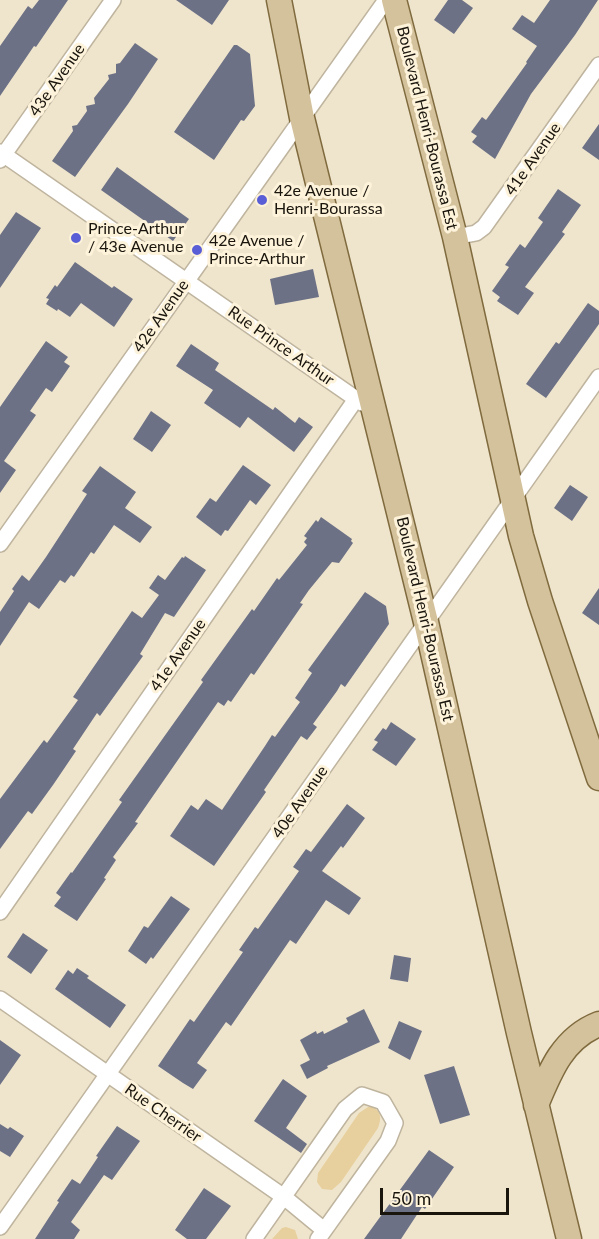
<!DOCTYPE html>
<html>
<head>
<meta charset="utf-8">
<style>
  body { margin:0 }
  #map { position:relative; width:599px; height:1239px; overflow:hidden; background:#efe5cd; font-family:Lato,sans-serif }
  canvas { display:block }
  .scale { position:absolute; left:380px; top:1188px; width:129px; height:27px; box-sizing:border-box; border:3px solid #19150d; border-top:0; padding-left:8px; font-size:18px; line-height:21px; white-space:nowrap; color:#19150d; -webkit-text-stroke:4px #fdf2da; paint-order:stroke }
</style>
</head>
<body>
<div id="map">
<canvas width="599" height="1239"></canvas>
<div class="scale">50 m</div>
</div>
<script>
const ctx = document.querySelector('canvas').getContext('2d');
ctx.lineJoin = 'round';
function fillPath(path, color) { ctx.fillStyle = color; ctx.fill(path, 'evenodd'); }
function stroke(path, color, width, dash) { ctx.strokeStyle = color; ctx.lineWidth = width; ctx.lineCap = dash ? 'butt' : 'round'; ctx.setLineDash(dash || []); ctx.stroke(path); }
function drawText(font, color, halo, rows, align = 'center') {
  ctx.font = font + ' Lato,sans-serif'; ctx.lineWidth = 6; ctx.setLineDash([]); ctx.textBaseline = 'middle'; ctx.strokeStyle = halo; ctx.fillStyle = color; for (const [text, x, y, turn = 0] of rows) {
    ctx.save(); ctx.translate(x, y); ctx.rotate((+turn || 0) * Math.PI / 180); ctx.textAlign = isNaN(turn) ? turn : align; if (halo) ctx.strokeText(text, 0, 0); ctx.fillText(text, 0, 0); ctx.restore();
  }
}
fillPath(new Path2D(`
  M368 1107H373C382 1112 381 1119 378 1128L341 1182 332 1190 322 1189 317 1182 318 1173 359 1113Z
  M286 1227 295 1230 298 1239H272L282 1228Z`), '#e7d09d');
fillPath(new Path2D(`
  M39 0H68L36 47 34 46 0 96V46L28 6 32 9Z
  M176 0H229L212 25Z
  M448 0H462L473 8 454 34 434 20Z
  M550 0H598L575 35 531 94 495 159 472 142 477 136 471 132 482 117 486 120 527 63 526 62 537 46 512 29 522 15 534 23Z
  M135 43 158 59 128 104 75 177 52 161 73 131 72 126 77 125 87 111 86 106 95 104 94 98 109 79 108 75 116 73V64L120 63Z
  M234 45H237L250 54 255 106 244 121 241 120 214 160 174 132Z
  M599 124V160L582 148Z
  M117 167 189 219 173 241 101 190Z
  M558 189 581 205 562 232 565 234 525 287 534 293 518 315 497 301 500 297 492 291 509 267 505 265 520 244 525 248 543 222 538 218Z
  M16 212 41 228 0 288V235Z
  M75 262 112 288 114 286 133 299 114 327 81 303 70 317 58 309 57 311 46 304 49 299 46 298 55 285 57 287Z
  M313 269 319 297 275 305 270 279Z
  M588 303 599 311V324L546 398 526 384 556 342 559 344Z
  M46 341 68 357 64 362 70 366 52 392 46 388 30 411 36 415 4 461 16 470 0 493V407Z
  M191 344 219 363 215 370 273 410 275 407 295 423 299 417 313 427 294 452 248 417 240 428 204 403 213 390 176 366Z
  M151 411 171 425 152 452 133 439Z
  M243 465 271 485 256 505 250 500 228 531 225 530 221 536 196 517 210 498 216 502Z
  M100 466 136 492 125 508 152 527 140 543 114 525 94 554 91 552 74 577 71 575 65 583 60 580 39 609 29 602 0 646V612L14 591 12 589 22 575 29 581 46 557 87 494 82 491Z
  M570 485 588 497 572 521 554 508Z
  M321 517 352 539 351 541 353 543 339 563 332 562 309 590 300 603 303 604 254 675 251 673 231 702 228 700 224 706 218 702 135 822 138 823 113 857 116 860 104 878 106 879 77 921 54 906 61 897 56 893 71 872 72 873 122 802 119 800 203 682 201 680 252 609 254 611 277 578 279 580 307 545 304 542 307 538 304 536 316 520 318 522Z
  M185 556 206 570 174 617 165 613 140 654 143 656 100 716 97 713 73 749 76 751 53 785 32 814 28 811 0 849V799L44 740 47 743 78 700 73 697 132 611 142 618 159 595 149 588 158 575 165 580 182 557 184 558Z
  M599 588V625L582 613Z
  M365 592 386 606 389 624 345 687 341 684 337 691 313 724 317 727 307 740 301 736 264 790 266 792 214 866 170 836 191 805 198 810 206 799 222 810 265 746 272 735 275 737 300 702 295 698 312 673 308 670Z
  M391 722 416 739 396 766 372 750 378 742 374 740 383 728 386 730Z
  M347 804 365 818 343 848 341 846 322 871 361 898 349 915 326 900 296 944 290 940 231 1026 226 1022 197 1063 207 1070 193 1089 183 1083 158 1066 190 1019 194 1022 243 952 239 950 255 927 258 929 299 871 293 867 306 849 311 852Z
  M171 896 190 909 153 959 151 957 146 964 128 951 144 926 148 928Z
  M23 933 48 950 31 974 7 957Z
  M394 955 411 958 408 982 390 979Z
  M77 968 89 976 87 978 126 1005 110 1028 55 989 68 970 73 974Z
  M364 1009 380 1042 327 1066 328 1068 307 1079 300 1065 310 1060 300 1040 316 1031 317 1034 323 1031 324 1034 348 1022 346 1018Z
  M399 1021 422 1031 410 1060 388 1048Z
  M0 1040 21 1055 0 1085Z
  M454 1066 470 1115 440 1124 424 1075Z
  M283 1079 307 1096 286 1128 307 1144 301 1153 254 1121Z
  M0 1124 8 1129 10 1127 24 1136 10 1157 0 1151Z
  M117 1126 140 1141 112 1180 104 1175 71 1222 80 1230 74 1239H35L59 1202 57 1201 72 1179 80 1184 98 1157 96 1156Z
  M429 1150 454 1167 425 1209 422 1207 401 1239H364Z
  M204 1188 231 1206 206 1239H187L175 1230Z`), '#6d7186');
const street = new Path2D(`
  M0 152 362 403
  M0 160 113 0
  M455 237 476 233 484 227 599 65
  M0 544 386 0
  M0 912 356 399
  M0 999 284 1197 324 1230
  M0 1227 599 377
  M254 1239 345 1109 362 1095 383 1102 395 1123 388 1141 318 1239`);
const primary = new Path2D(`
  M279 0 302 118 426 622 519 1033 569 1239
  M394 0 455 237 521 536 540 601 599 778
  M536 1105C550 1071 563 1038 599 1024`);
stroke(street, '#bfb49e', 18);
stroke(primary, '#806b3f', 27);
stroke(street, '#fff', 15);
stroke(primary, '#d4c29c', 24);
for (const [x, y, r, color] of [
  [262,200,6,"#5a5ed6"],
  [76,238,6,"#5a5ed6"],
  [197,250,6,"#5a5ed6"]
]) { const dot = new Path2D(); dot.arc(x, y, r, 0, 2 * Math.PI); ctx.fillStyle = color; ctx.fill(dot); stroke(dot, '#fdf2da', 2); }
drawText('16px', '#19150d', '#fdf2da', [
  ["43e Avenue",57,80,-55],
  ["Boulevard Henri-Bourassa Est",427,128,76],
  ["41e Avenue",533,159,-55],
  ["42e Avenue",161,316,-55],
  ["Rue Prince Arthur",281,346,35],
  ["Boulevard Henri-Bourassa Est",425,619,77],
  ["41e Avenue",178,655,-55],
  ["40e Avenue",300,802,-55],
  ["Rue Cherrier",163,1113,35]
]);
drawText('16px', '#19150d', '#fdf2da', [
  ["42e Avenue /",274,191],
  ["Henri-Bourassa",274,209],
  ["Prince-Arthur",88,229],
  ["/ 43e Avenue",88,247],
  ["42e Avenue /",209,241],
  ["Prince-Arthur",209,259]
], 'left');
</script>
</body>
</html>
